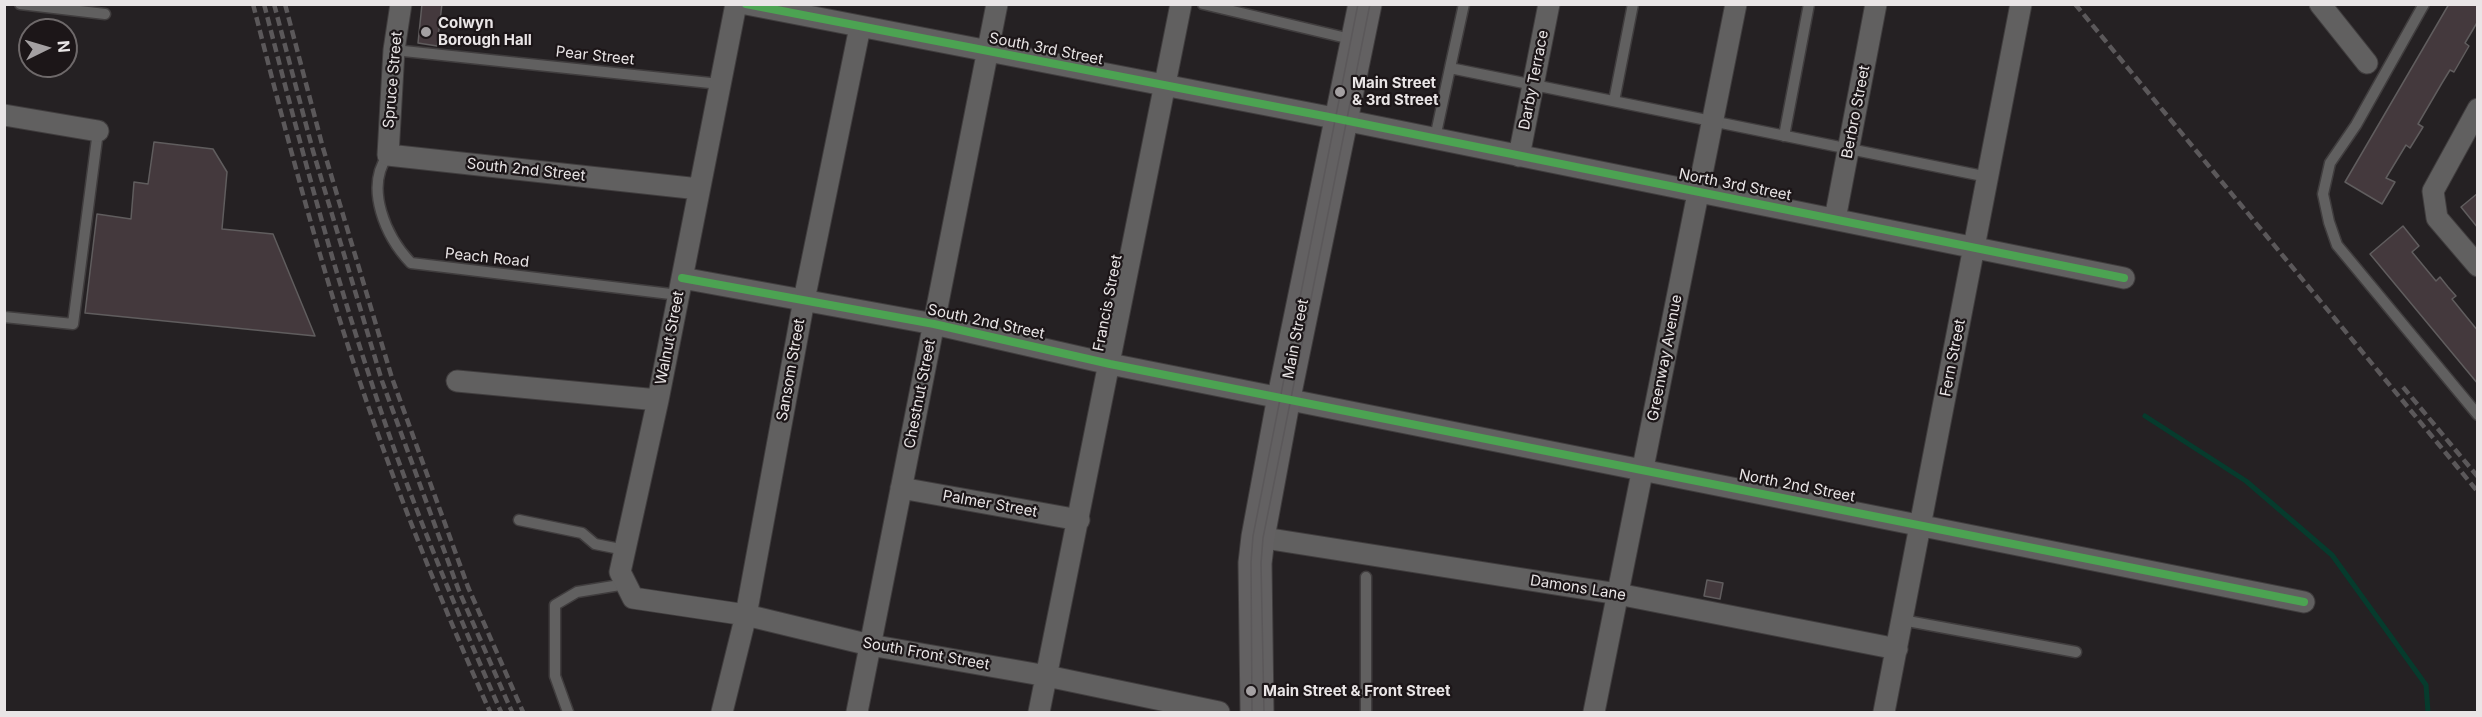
<!DOCTYPE html>
<html>
<head>
<meta charset="utf-8">
<style>
  body { margin:0 }
  #map { position:relative; width:2482px; height:717px; overflow:hidden; background:#252123; font-family:Inter,sans-serif }
  canvas { display:block }
  .frame { position:absolute; inset:0; border:6px solid #e9e5e6; pointer-events:none }
  .north { position:absolute; left:18px; top:18px; width:60px; height:60px; box-sizing:border-box; background:#1c1618; border:2px solid #6e696a; border-radius:50%; rotate:85deg; font-size:16px; font-weight:700; line-height:24px; text-align:center; color:#e9e5e6 }
  .north::after { content:''; display:block; margin:auto; width:21px; height:27px; background:#a4a0a2; clip-path:polygon(50% 0,100% 100%,50% 72%,0 100%) }
</style>
</head>
<body>
<div id="map">
<canvas width="2482" height="717"></canvas>
<div class="frame"></div>
<div class="north">N</div>
</div>
<script>
const ctx = document.querySelector('canvas').getContext('2d');
ctx.lineJoin = 'round';
function stroke(path, color, width, dash) { ctx.strokeStyle = color; ctx.lineWidth = width; ctx.lineCap = dash ? 'butt' : 'round'; ctx.setLineDash(dash || []); ctx.stroke(path); }
function fillPath(path, color) { ctx.fillStyle = color; ctx.fill(path, 'evenodd'); }
function drawText(font, color, halo, rows, align = 'center') {
  ctx.font = font + ' Inter,sans-serif'; ctx.lineWidth = 4.5; ctx.setLineDash([]); ctx.textBaseline = 'middle'; ctx.strokeStyle = halo; ctx.fillStyle = color; for (const [text, x, y, turn = 0] of rows) {
    ctx.save(); ctx.translate(x, y); ctx.rotate((+turn || 0) * Math.PI / 180); ctx.textAlign = isNaN(turn) ? turn : align; if (halo) ctx.strokeText(text, 0, 0); ctx.fillText(text, 0, 0); ctx.restore();
  }
}
stroke(new Path2D(`
  M2145 416 2246 481 2332 555 2426 685 2428 712`), '#063b2d', 5);
const building = new Path2D(`
  M422 4H442L437 46 418 43Z
  M2449 4H2478V21L2465 43 2469 46 2454 72 2450 70 2442 83 2418 124 2423 127 2410 148 2406 145 2386 178 2395 182 2382 204 2345 182Z
  M154 142 213 149 227 172 222 229 273 234 315 336 85 313 97 214 131 219 134 182 148 184Z
  M2478 193V228L2461 207Z
  M2403 226 2419 246 2412 252 2436 281 2440 277 2448 287 2456 296 2452 299 2478 331V384L2370 254Z
  M1707 580 1723 583 1720 599 1704 596Z`);
fillPath(building, '#44393d');
stroke(building, '#605d5e', 1.5);
const service = new Path2D(`
  M20 4 105 14
  M1203 4 1355 40
  M2424 4 2356 125 2330 163 2323 194 2329 222 2337 245 2478 415
  M394 50 720 84
  M1450 68 1464 4
  M1614 101 1633 4
  M1784 136 1809 4
  M1435 138 1450 68 1988 177
  M388 155C364 188 386 237 411 263L679 295
  M4 317 73 324 98 131
  M519 520 582 533 595 544 625 550
  M1366 577V712
  M1902 620 2076 652
  M568 712 555 676V605L577 592 626 584`);
const minor = new Path2D(`
  M401 4 394 50 388 155 699 189
  M736 4 658 400 620 572 633 598 746 615 870 645 1047 676 1219 712
  M746 4 1334 118 2124 278
  M2320 4 2367 63
  M2478 109 2433 191 2437 218 2478 266
  M4 115 98 131
  M1519 156 1549 4
  M1835 219 1876 4
  M682 278 934 324 1110 364 2304 602
  M457 381 658 400
  M901 488 1079 520
  M1258 537 1618 594 1897 649
  M722 712 746 615 804 300 860 27
  M857 712 997 4
  M1039 712 1181 4
  M1594 712 1736 4
  M1884 712 2021 4`);
const primary = new Path2D(`
  M1257 712 1255 563 1258 537 1284 397 1365 4`);
stroke(service, '#403d3e', 13);
stroke(minor, '#403d3e', 23);
stroke(primary, '#403d3e', 35);
stroke(service, '#616060', 10);
stroke(minor, '#616060', 21);
stroke(primary, '#636162', 33);
stroke(new Path2D(`
  M1252 712 1251 562 1253 536 1358 4
  M1264 712 1261 563 1263 538 1370 4`), '#5b585a', 1.5);
stroke(new Path2D(`
  M253 4C286 133 319 262 362 388 399 498 443 606 490 712
  M264 4C297 132 330 259 372 384 408 495 454 605 501 712
  M274 4 313 151 382 381 459 591 512 712
  M285 4 323 148 392 378 468 587 523 712
  M2075 4 2478 492
  M2403 387 2478 477`), '#5b585a', 4.5, [9, 4.5]);
stroke(new Path2D(`
  M746 4 1334 118 2124 278
  M682 278 934 324 1110 364 2304 602`), '#4ca352', 8);
for (const [x, y, r, color] of [
  [426,32,6,"#a4a0a2"],
  [1340,92,6,"#a4a0a2"],
  [1251,691,6,"#a4a0a2"]
]) { const dot = new Path2D(); dot.arc(x, y, r, 0, 2 * Math.PI); ctx.fillStyle = color; ctx.fill(dot); stroke(dot, '#1c1618', 2); }
drawText('bold 15px', '#e9e5e6', '#1c1618', [
  ["Colwyn",438,23],
  ["Borough Hall",438,40],
  ["Main Street",1352,83],
  ["& 3rd Street",1352,100],
  ["Main Street & Front Street",1263,691]
], 'left');
drawText('15px', '#e9e5e6', '#1c1618', [
  ["South 3rd Street",1046,49,11],
  ["Pear Street",595,56,6],
  ["Spruce Street",393,80,-85],
  ["Darby Terrace",1534,80,-79],
  ["Berbro Street",1856,112,-79],
  ["South 2nd Street",526,170,6],
  ["North 3rd Street",1735,185,11],
  ["Peach Road",487,258,6],
  ["Francis Street",1108,303,-79],
  ["South 2nd Street",986,322,12],
  ["Walnut Street",670,338,-79],
  ["Main Street",1296,339,-79],
  ["Greenway Avenue",1665,358,-79],
  ["Fern Street",1953,358,-79],
  ["Sansom Street",791,370,-80],
  ["Chestnut Street",920,394,-79],
  ["North 2nd Street",1797,486,11],
  ["Palmer Street",990,504,10],
  ["Damons Lane",1578,588,9],
  ["South Front Street",926,654,10]
]);
</script>
</body>
</html>
